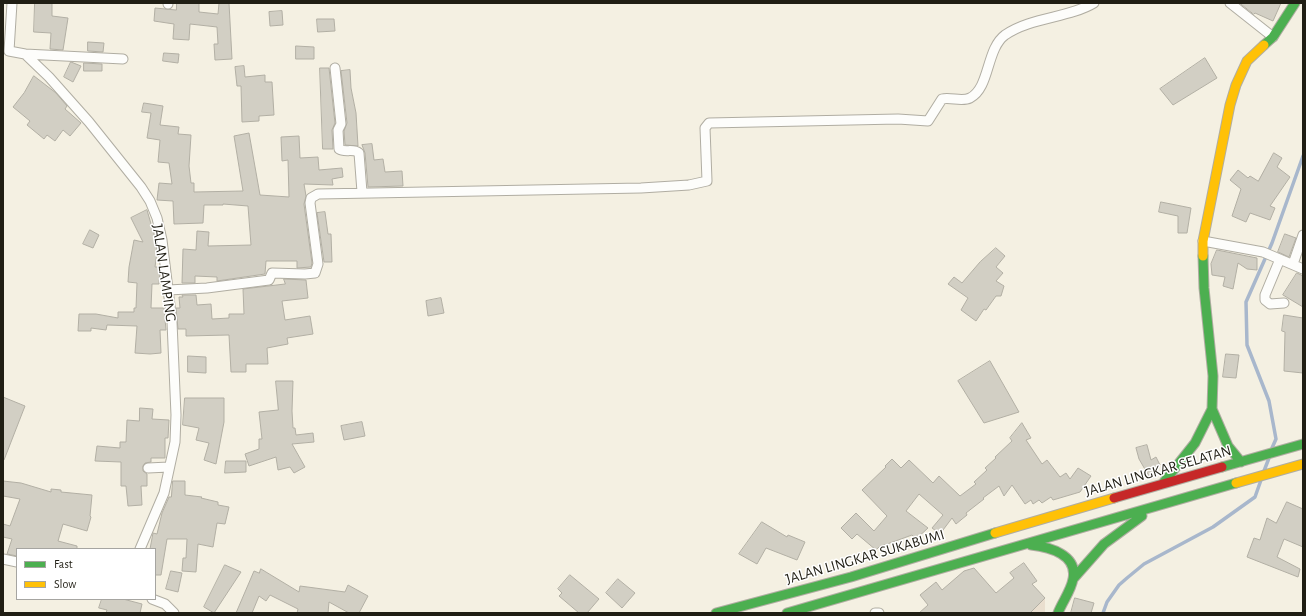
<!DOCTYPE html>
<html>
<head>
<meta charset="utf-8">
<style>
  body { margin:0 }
  #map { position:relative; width:1306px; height:616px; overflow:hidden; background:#f4f0e2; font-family:"Alegreya Sans",sans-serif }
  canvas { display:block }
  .frame { position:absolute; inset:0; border:4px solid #201e14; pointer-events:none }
  .legend { position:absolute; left:16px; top:548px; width:140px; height:52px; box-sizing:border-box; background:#fff; border:1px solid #a6a5a1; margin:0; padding:5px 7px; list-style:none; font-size:12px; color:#201e14 }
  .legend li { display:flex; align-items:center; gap:8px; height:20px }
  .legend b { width:20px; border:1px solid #a6a5a1 }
</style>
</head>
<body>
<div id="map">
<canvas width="1306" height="616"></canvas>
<div class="frame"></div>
<ul class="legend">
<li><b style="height:5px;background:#4caf50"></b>Fast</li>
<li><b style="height:5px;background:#ffc107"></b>Slow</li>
</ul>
</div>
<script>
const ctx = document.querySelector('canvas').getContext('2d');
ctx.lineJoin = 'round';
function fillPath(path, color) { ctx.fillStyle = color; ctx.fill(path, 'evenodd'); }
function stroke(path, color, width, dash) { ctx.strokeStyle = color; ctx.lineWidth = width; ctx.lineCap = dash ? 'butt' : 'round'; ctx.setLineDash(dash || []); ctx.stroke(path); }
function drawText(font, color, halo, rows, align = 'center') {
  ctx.font = font + ' "Alegreya Sans",sans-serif'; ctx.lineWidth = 3; ctx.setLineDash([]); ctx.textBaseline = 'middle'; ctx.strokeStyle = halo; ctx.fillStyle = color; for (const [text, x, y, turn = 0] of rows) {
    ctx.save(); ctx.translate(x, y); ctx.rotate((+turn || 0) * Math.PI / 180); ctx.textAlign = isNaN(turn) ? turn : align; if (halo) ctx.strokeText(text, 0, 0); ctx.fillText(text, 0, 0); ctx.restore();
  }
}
fillPath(new Path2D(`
  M1045 598V613H1030Z`), '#eadfcf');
stroke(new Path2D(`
  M1272 448 1276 439 1269 401 1247 345 1246 302 1272 243 1303 156
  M1264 471 1269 458
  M1103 613 1107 602 1119 585 1127 578 1144 564 1213 527 1255 497 1261 480`), '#a8b7cc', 3.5);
const building = new Path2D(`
  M35 3H52V16L68 18 63 50 50 49 51 33 34 32Z
  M177 3H199V12L218 14 219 3H229L232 59 215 60 214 44H218L217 27 190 24 189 40 173 39 174 24 154 21 155 8 176 10Z
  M1240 3H1281L1273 21 1255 13 1254 14Z
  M282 11 283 25 270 26 269 12Z
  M317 19H334L335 31 318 32Z
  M88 42 104 43 103 52 88 51Z
  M296 46 314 47V59H296Z
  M164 53 179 54 178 63 163 61Z
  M1205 58 1217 78 1173 105 1160 89Z
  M71 62 81 66 73 82 64 77Z
  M84 63 102 64V71H84Z
  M244 66 245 77 265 75V82H272L274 115 259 116V121L242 122 241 86H237L235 67Z
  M320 68H329L335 123 332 130 333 149H323Z
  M350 70 351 88 356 113 358 146 345 145 344 131 347 123 341 71Z
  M34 76 56 93 67 106 65 109 81 123 70 136 63 130 55 141 47 135 44 139 27 125 30 121 13 107 24 93Z
  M144 103 163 106 160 125 179 127 178 134 191 135 189 166 191 183H194V192L243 191 234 136 249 133 260 195 289 197 288 160 282 161 281 137 299 136 300 158 318 157 319 170 342 168 343 177 332 179 333 185 304 184 306 196 304 204 312 263 311 267 297 268V261H266L265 274 217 281V277L195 276V283H182L183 249 196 250 197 231 209 232 208 246 251 245 248 206 223 204V205H204L203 223 174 224 173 201 157 200 159 183 172 184 169 163 158 162 160 140 147 138 151 113 142 112Z
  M372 144 374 160 383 159 385 172 402 171 403 186 368 187 365 153 362 145Z
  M1274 153 1282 158 1277 167 1290 177 1270 206 1275 208 1270 220 1250 213 1246 222 1232 216 1241 189 1230 180 1238 170 1248 178 1250 176 1258 181Z
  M1161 202 1191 208 1187 233H1178V216L1159 212Z
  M147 210 156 241 157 252 155 267H159L160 270 159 284H152L151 308H164L166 330H160L161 353 150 354 135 353 137 326 107 325 106 330 91 328V331H78L79 314H96L118 318V312H134V308H136L137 283 128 282 129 267 134 240 143 242 131 218Z
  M325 212 328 234H331L332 262H324L317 213Z
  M90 230 99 235 93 248 83 244Z
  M1285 234 1296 238 1289 257 1278 252Z
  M996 248 1005 256 996 267 1003 273 996 281 1004 286 1001 296H996L986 310 984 309 976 321 961 310 968 298 948 284 954 277 962 283 980 262Z
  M1217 250 1257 258V270L1247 269 1238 263 1233 289 1223 286 1225 277 1212 275 1211 264Z
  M1297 273 1303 276V307L1283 295Z
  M284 279 306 280 308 298 282 301 285 320 310 316 313 334 287 338 288 344 267 348 268 364H246V372H231L229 335 186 336V329H178L176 308H180L179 297H183L182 295H196L197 305 211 304 212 319 229 318V314H244L243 289 285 284Z
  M441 298 444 313 428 316 426 301Z
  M1284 315 1303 318V373L1284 371 1285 332 1282 331Z
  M1226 354 1239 355 1236 378 1223 377Z
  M188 356 206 357V373L188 372Z
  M990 361 1019 412 984 423 958 381Z
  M276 381H293L292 411 293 428H295L296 435 313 433 314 442 292 444 305 467 294 473 290 467 278 470 276 457 249 466 245 454 259 449V439H262L259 412 278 410Z
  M3 397 25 406 4 460H3Z
  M185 398H224V422L216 464 204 460 209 443 196 440 199 428 183 425Z
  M140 408 153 409 152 419 169 420 168 438H165V458H151V462L145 463 143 466V471L147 474V486H141L142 505 128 506 126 486H121V462L95 461 97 446 120 448V442H126L127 420 139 421Z
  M362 422 365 436 344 440 341 426Z
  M1022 423 1031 438 1026 440 1042 464 1047 460 1060 477 1066 473 1070 479 1078 468 1091 476 1080 492 1053 500 1051 497 1042 503 1039 500 1033 504 1031 500 1025 504 1012 485 1004 496 999 486 983 498 984 499 966 513 967 515 956 524 952 518 940 534 932 528 943 515 919 494 906 511 928 528 916 539 912 535 879 547 876 550 857 534 852 539 841 528 856 513 874 531 887 516 862 490 886 467 885 466 892 459 901 468 909 460 933 483 939 476 960 496 976 484 974 482 987 470 985 468 996 458 995 457 1012 441 1010 438Z
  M1147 445 1151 460 1156 457 1160 465 1153 468 1156 477 1150 478 1139 459 1136 448Z
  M226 461H246V472L225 473Z
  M3 481 21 483 51 492V489L61 490V492L92 495 90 516 91 517 87 531 63 524 58 541 77 546V549H17V556L7 554 12 539 3 537V524L10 526 20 499 3 496Z
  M173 481H185V495L202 497 201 498 218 502V505L229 507 225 524 217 523 213 547 198 544 196 572 182 571 183 558H186L187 539H167L161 575H155V549H150L153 533 157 534 162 513 169 497H171Z
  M1287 502 1303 509V547L1284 539 1277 557 1300 569 1298 577 1247 557 1254 538 1260 540 1267 518 1276 523Z
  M762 522 787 537 788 535 805 542 797 560 766 548 757 564 739 554Z
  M1024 563 1037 581 1032 584 1045 598 1030 613H919L928 605 920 595 936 582 942 590 964 571 974 568 996 593 1014 578 1010 573Z
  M225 565 241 572 214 613 204 607Z
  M261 569 299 592 300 586 345 592 348 585 368 596 359 613H349L329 602 328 613H297L298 609 270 595 266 601 259 596 252 613H236L254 571 259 573Z
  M171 571 182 573 178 592 166 589Z
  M570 575 599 599 587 613H579L559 596 562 593 558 589Z
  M618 579 635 593 622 608 606 593Z
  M1075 598 1094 603 1091 613H1071Z
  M102 599H123L142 604 140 613H106L107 610 99 608Z`);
fillPath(building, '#d2cfc4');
stroke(building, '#b2afa4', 1);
const street = new Path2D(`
  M12 3 9 51 25 54 49 77 89 122 141 187 150 201 157 218 162 240 172 322 176 415 175 442 164 493 140 549
  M168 3V4
  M1230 3 1273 37
  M25 54 123 59
  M335 68 341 124 338 130 339 149C345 153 353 148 359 153L362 192
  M1203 241 1263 252 1303 269
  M1280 259 1265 295V300L1270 304 1284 303
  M1293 264 1303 235
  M168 290 207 288 269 280 272 273 305 274 315 273 318 264 310 203 311 198 318 194 641 188 689 185 707 181 705 128 709 123 898 119 928 121 942 99C951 97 962 102 970 98 990 88 986 49 1005 35 1031 17 1069 18 1094 3
  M148 468 169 467
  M3 559 17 562
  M152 599 165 604 174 613
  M875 613H879`);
const fast = new Path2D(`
  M1264 45 1273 37 1295 3
  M1212 409 1228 446 1241 462
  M1222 467 1303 444
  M1164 482 1195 443 1212 409 1213 376 1204 288 1203 256
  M1031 545C1050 547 1078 555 1073 579 1071 591 1062 602 1058 613
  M1073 579 1104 544 1142 516
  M716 613 851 577 995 533
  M787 613 1236 483`);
const slow = new Path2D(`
  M1203 256V241L1230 105 1236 85 1247 61 1264 45
  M1236 483 1303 464
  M995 533 1114 498`);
const jam = new Path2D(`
  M1114 498 1222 467`);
stroke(street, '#b0ada2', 11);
stroke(fast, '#b0ada2', 11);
stroke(slow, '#b0ada2', 11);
stroke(jam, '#b0ada2', 11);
stroke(street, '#fdfdfb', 9);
stroke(fast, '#4caf50', 9);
stroke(slow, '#ffc107', 9);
stroke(jam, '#c62828', 9);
drawText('15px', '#201e14', '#fff', [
  ["JALAN LAMPING",164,273,82],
  ["JALAN LINGKAR SELATAN",1158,471,-16],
  ["JALAN LINGKAR SUKABUMI",865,557,-16]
]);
</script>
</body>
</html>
